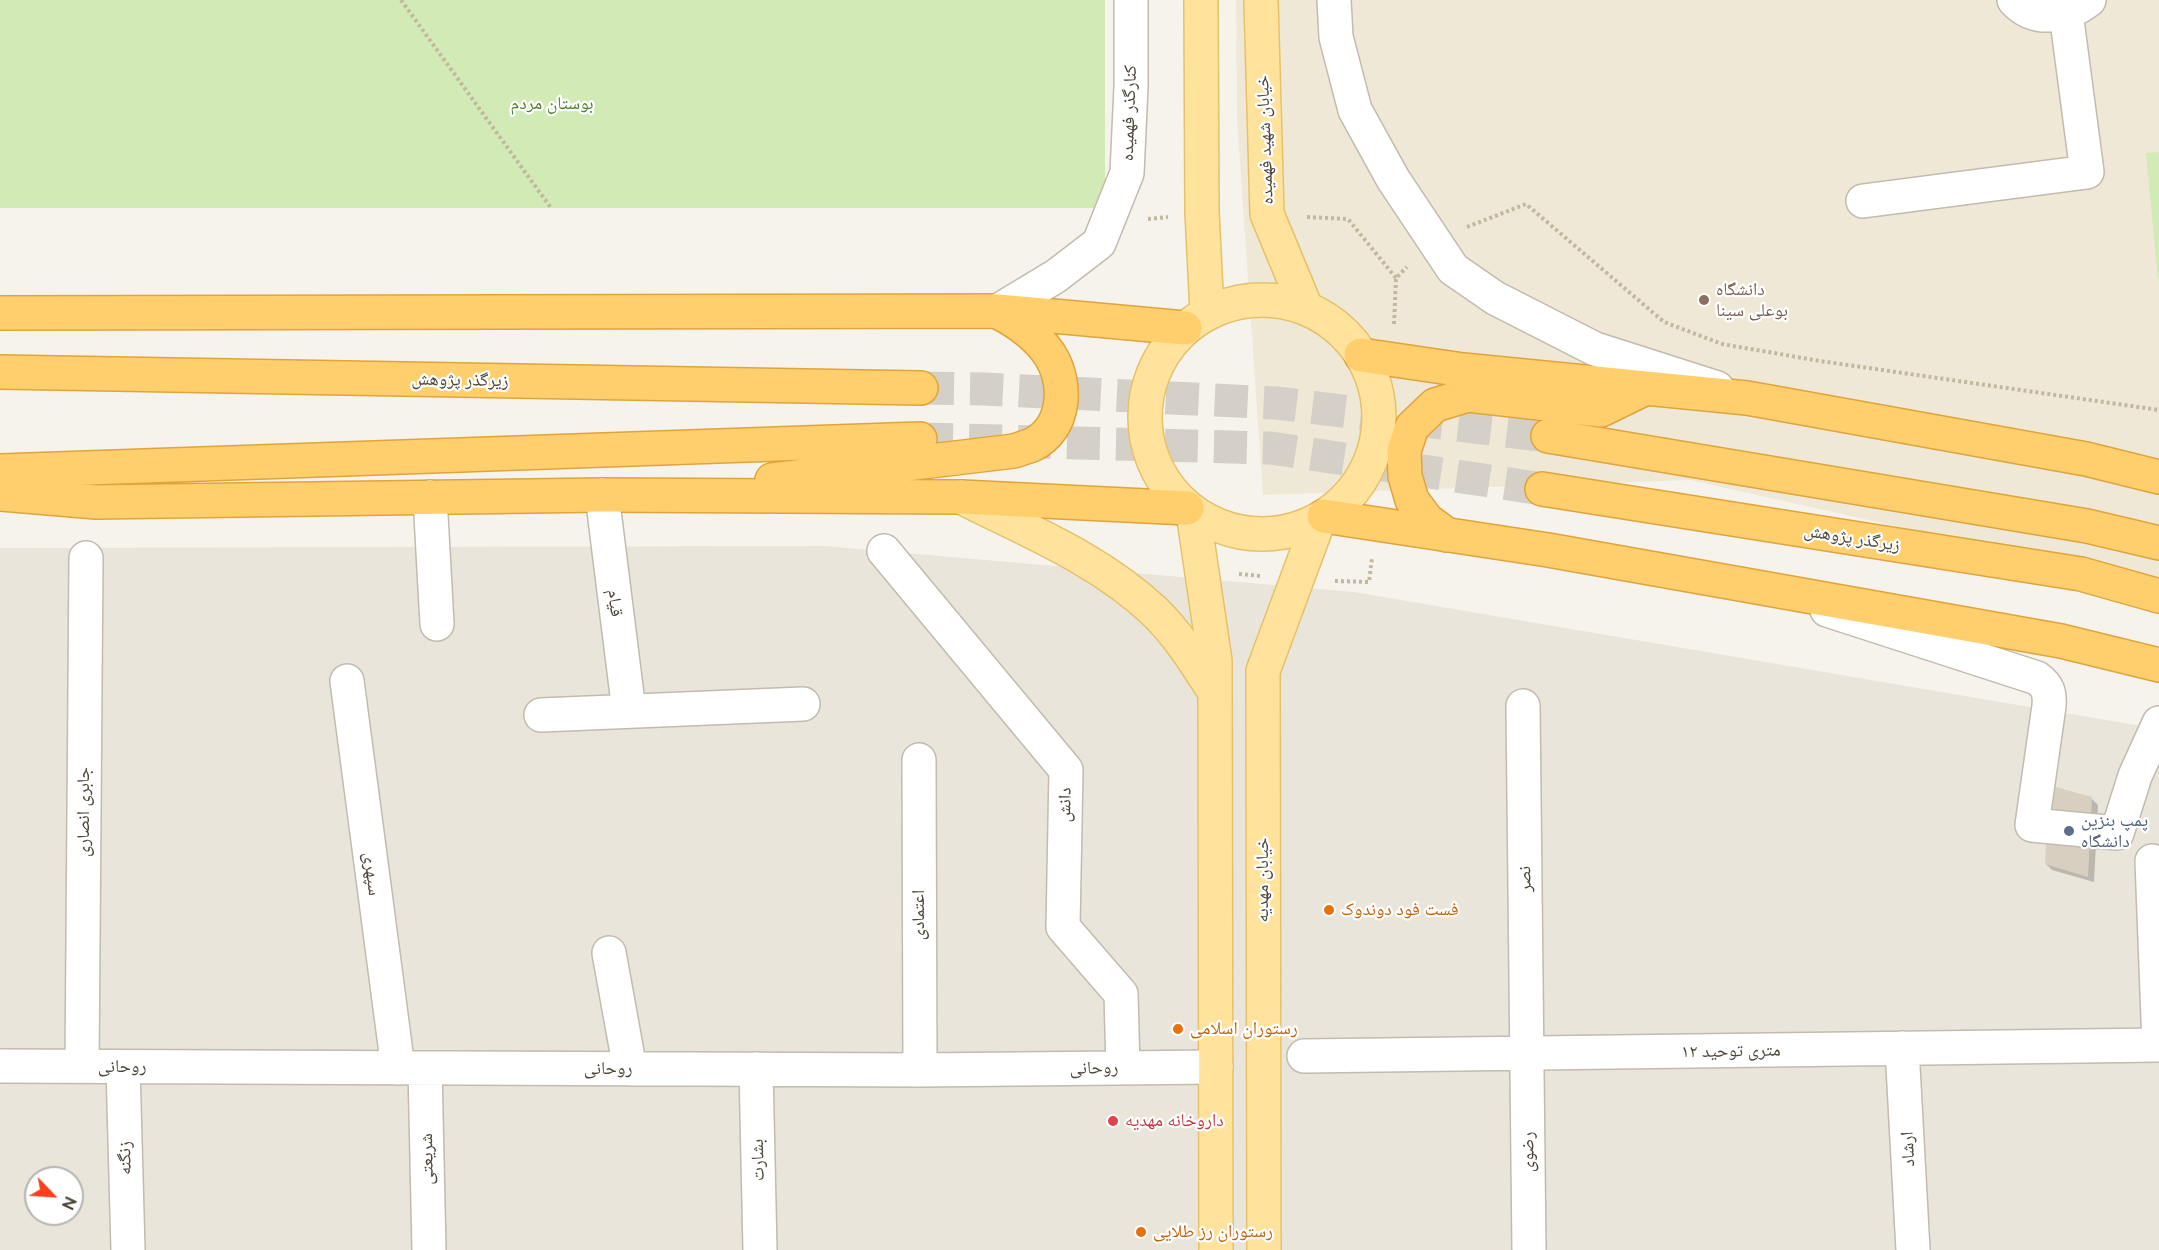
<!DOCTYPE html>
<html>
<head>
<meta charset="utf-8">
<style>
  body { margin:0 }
  #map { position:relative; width:2159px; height:1250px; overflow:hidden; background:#f6f3ec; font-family:Raleway,sans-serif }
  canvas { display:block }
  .north { position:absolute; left:24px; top:1166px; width:60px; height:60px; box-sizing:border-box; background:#fff; border:2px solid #b7b4b0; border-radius:50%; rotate:115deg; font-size:16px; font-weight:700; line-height:24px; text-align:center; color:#4b4439 }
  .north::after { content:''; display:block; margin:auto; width:21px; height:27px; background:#fc3f1d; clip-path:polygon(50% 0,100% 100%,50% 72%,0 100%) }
</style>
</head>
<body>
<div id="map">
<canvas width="2159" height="1250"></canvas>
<div class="north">N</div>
</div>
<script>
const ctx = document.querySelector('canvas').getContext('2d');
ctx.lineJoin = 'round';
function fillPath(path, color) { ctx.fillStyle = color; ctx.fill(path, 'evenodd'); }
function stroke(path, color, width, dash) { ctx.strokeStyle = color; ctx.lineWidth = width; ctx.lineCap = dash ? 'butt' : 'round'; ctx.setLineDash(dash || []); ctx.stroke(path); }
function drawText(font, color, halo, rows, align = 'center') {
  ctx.font = font + ' Raleway,"Noto Naskh Arabic",sans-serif'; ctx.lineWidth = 4.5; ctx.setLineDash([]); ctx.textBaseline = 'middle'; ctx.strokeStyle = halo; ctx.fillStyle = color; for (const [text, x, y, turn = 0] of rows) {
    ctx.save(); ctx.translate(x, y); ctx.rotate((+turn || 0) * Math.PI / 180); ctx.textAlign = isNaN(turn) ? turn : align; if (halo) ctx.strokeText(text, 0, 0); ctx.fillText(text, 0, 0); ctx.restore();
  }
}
fillPath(new Path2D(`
  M825 546 1354 592 2159 729V1250H0V548ZM36 1178H72V1214H36Z`), '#eae5da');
fillPath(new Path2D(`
  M1236 0H2159V585L1690 480 1263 495 1237 120Z`), '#efe8d6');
fillPath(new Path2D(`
  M0 0H1105V208H0Z
  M2159 152V279H2158L2146 153Z`), '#d2eab5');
fillPath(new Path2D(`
  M2092 799 2098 805 2094 882 2052 870 2046 864Z`), '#0003');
fillPath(new Path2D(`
  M2049 785 2092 797 2088 877 2045 864Z`), '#d8cfc1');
stroke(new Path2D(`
  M921 388 984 389 1276 403 1548 436
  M920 439 1271 448 1542 489`), '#d4d0c8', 33, [33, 16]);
const minor = new Path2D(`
  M1334 0 1336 37 1355 110 1393 179 1453 269 1495 298 1595 349 1717 388
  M2014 0C2035 23 2067 17 2089 0
  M1863 201 2087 172 2066 13
  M998 311 1056 276 1099 243 1127 173 1131 87V0
  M602 495 629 711
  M430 497 437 624
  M884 551 1066 770 1063 927 1121 994 1123 1068
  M1827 610 2037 678C2048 686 2050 693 2049 706L2032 825 2117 833 2135 776 2159 723
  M347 681 398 1068
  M1523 706 1529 1250
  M541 715 803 704
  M919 760 920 1070
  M609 953 630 1069
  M1902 1048 1913 1250
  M1304 1056 2159 1045 2152 861
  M0 1066 920 1070 1216 1067
  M82 1066 86 558
  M123 1067 128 1250
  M425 1068 429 1250
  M756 1069 760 1250`);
const major = new Path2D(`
  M1201 0 1202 212 1207 312
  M1261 0 1267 214 1306 308
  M1145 417a117 117 0 1 1 234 0a117 117 0 1 1-234 0Z
  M961 497C1028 531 1099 559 1154 611 1178 634 1196 663 1214 691
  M1193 512 1215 661 1216 1250
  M1264 1250 1263 671 1319 520`);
const highway = new Path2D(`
  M0 313 998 311 1185 328
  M1361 355 1463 370 1747 398 2086 459 2159 477
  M0 372 921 388
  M1548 436 2087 526 2159 543
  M0 471 920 439
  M772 480 1014 451C1020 449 1026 447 1032 445 1066 428 1068 384 1050 355 1038 337 1019 323 1000 313
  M1542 489 2081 574 2159 596
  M0 494 96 502 602 495 961 497 1187 508
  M1324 516 1548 550 2061 641 2159 665
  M1447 535 1427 520 1412 500 1405 476 1404 451 1412 427 1435 405 1468 395 1601 410 1644 389`);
stroke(minor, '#c2bbae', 36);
stroke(major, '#e6c16a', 36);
stroke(highway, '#e0a43c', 36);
stroke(new Path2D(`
  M401 0 551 208
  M1307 217 1348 219 1396 278
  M1148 219 1168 217
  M1467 227 1526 204 1664 322 1722 344 1820 361 2159 410
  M1394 324 1396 278 1407 267
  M1239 574 1261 576
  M1335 581 1369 582 1372 558`), '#c4b79f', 4, [3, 3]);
stroke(minor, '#fff', 33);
stroke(major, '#ffe39c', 33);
stroke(highway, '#ffcf6e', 33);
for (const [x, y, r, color] of [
  [1704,300,6,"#8d6e63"],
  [2069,831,6,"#5c6f8a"],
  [1329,910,6,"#e8710a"],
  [1178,1029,6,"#e8710a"],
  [1113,1121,6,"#e0444e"],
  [1141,1232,6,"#e8710a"]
]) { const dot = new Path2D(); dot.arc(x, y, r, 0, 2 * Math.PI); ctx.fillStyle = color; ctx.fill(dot); stroke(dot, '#fff', 2); }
drawText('18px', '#4a7f2a', '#fff', [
  ["بوستان مردم",552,104]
]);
drawText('18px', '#4b4439', '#fff', [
  ["کنارگذر فهمیده",1129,113,-88],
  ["خیابان شهید فهمیده",1265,140,-92],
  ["زیرگذر پژوهش",460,380,1],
  ["زیرگذر پژوهش",1852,538,9],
  ["قیام",615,603,83],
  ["دانش",1065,805,-89],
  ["جابری انصاری",84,812,-90],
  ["سپهری",372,874,83],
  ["نصر",1525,879,-91],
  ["خیابان مهدیه",1263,880,-90],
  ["اعتمادی",919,915,-90],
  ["۱۲ متری توحید",1731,1051,-1],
  ["روحانی",122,1067],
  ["روحانی",1094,1068,-1],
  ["روحانی",608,1069],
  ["ارشاد",1908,1149,-93],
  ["رضوی",1528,1152,-91],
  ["زنگنه",125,1158,-91],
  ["شریعتی",427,1159,-91],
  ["بشارت",758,1160,-91]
]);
drawText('18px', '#785e54', '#fff', [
  ["دانشگاه",1716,290],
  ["بوعلی سینا",1716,311]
], 'left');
drawText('18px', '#4e5e75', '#fff', [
  ["پمپ بنزین",2081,821],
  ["دانشگاه",2081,842]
], 'left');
drawText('18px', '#c56008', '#fff', [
  ["فست فود دوندوک",1341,910],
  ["رستوران اسلامی",1190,1029],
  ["رستوران رز طلایی",1153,1232]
], 'left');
drawText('18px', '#be3a42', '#fff', [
  ["داروخانه مهدیه",1125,1121]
], 'left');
</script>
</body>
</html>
